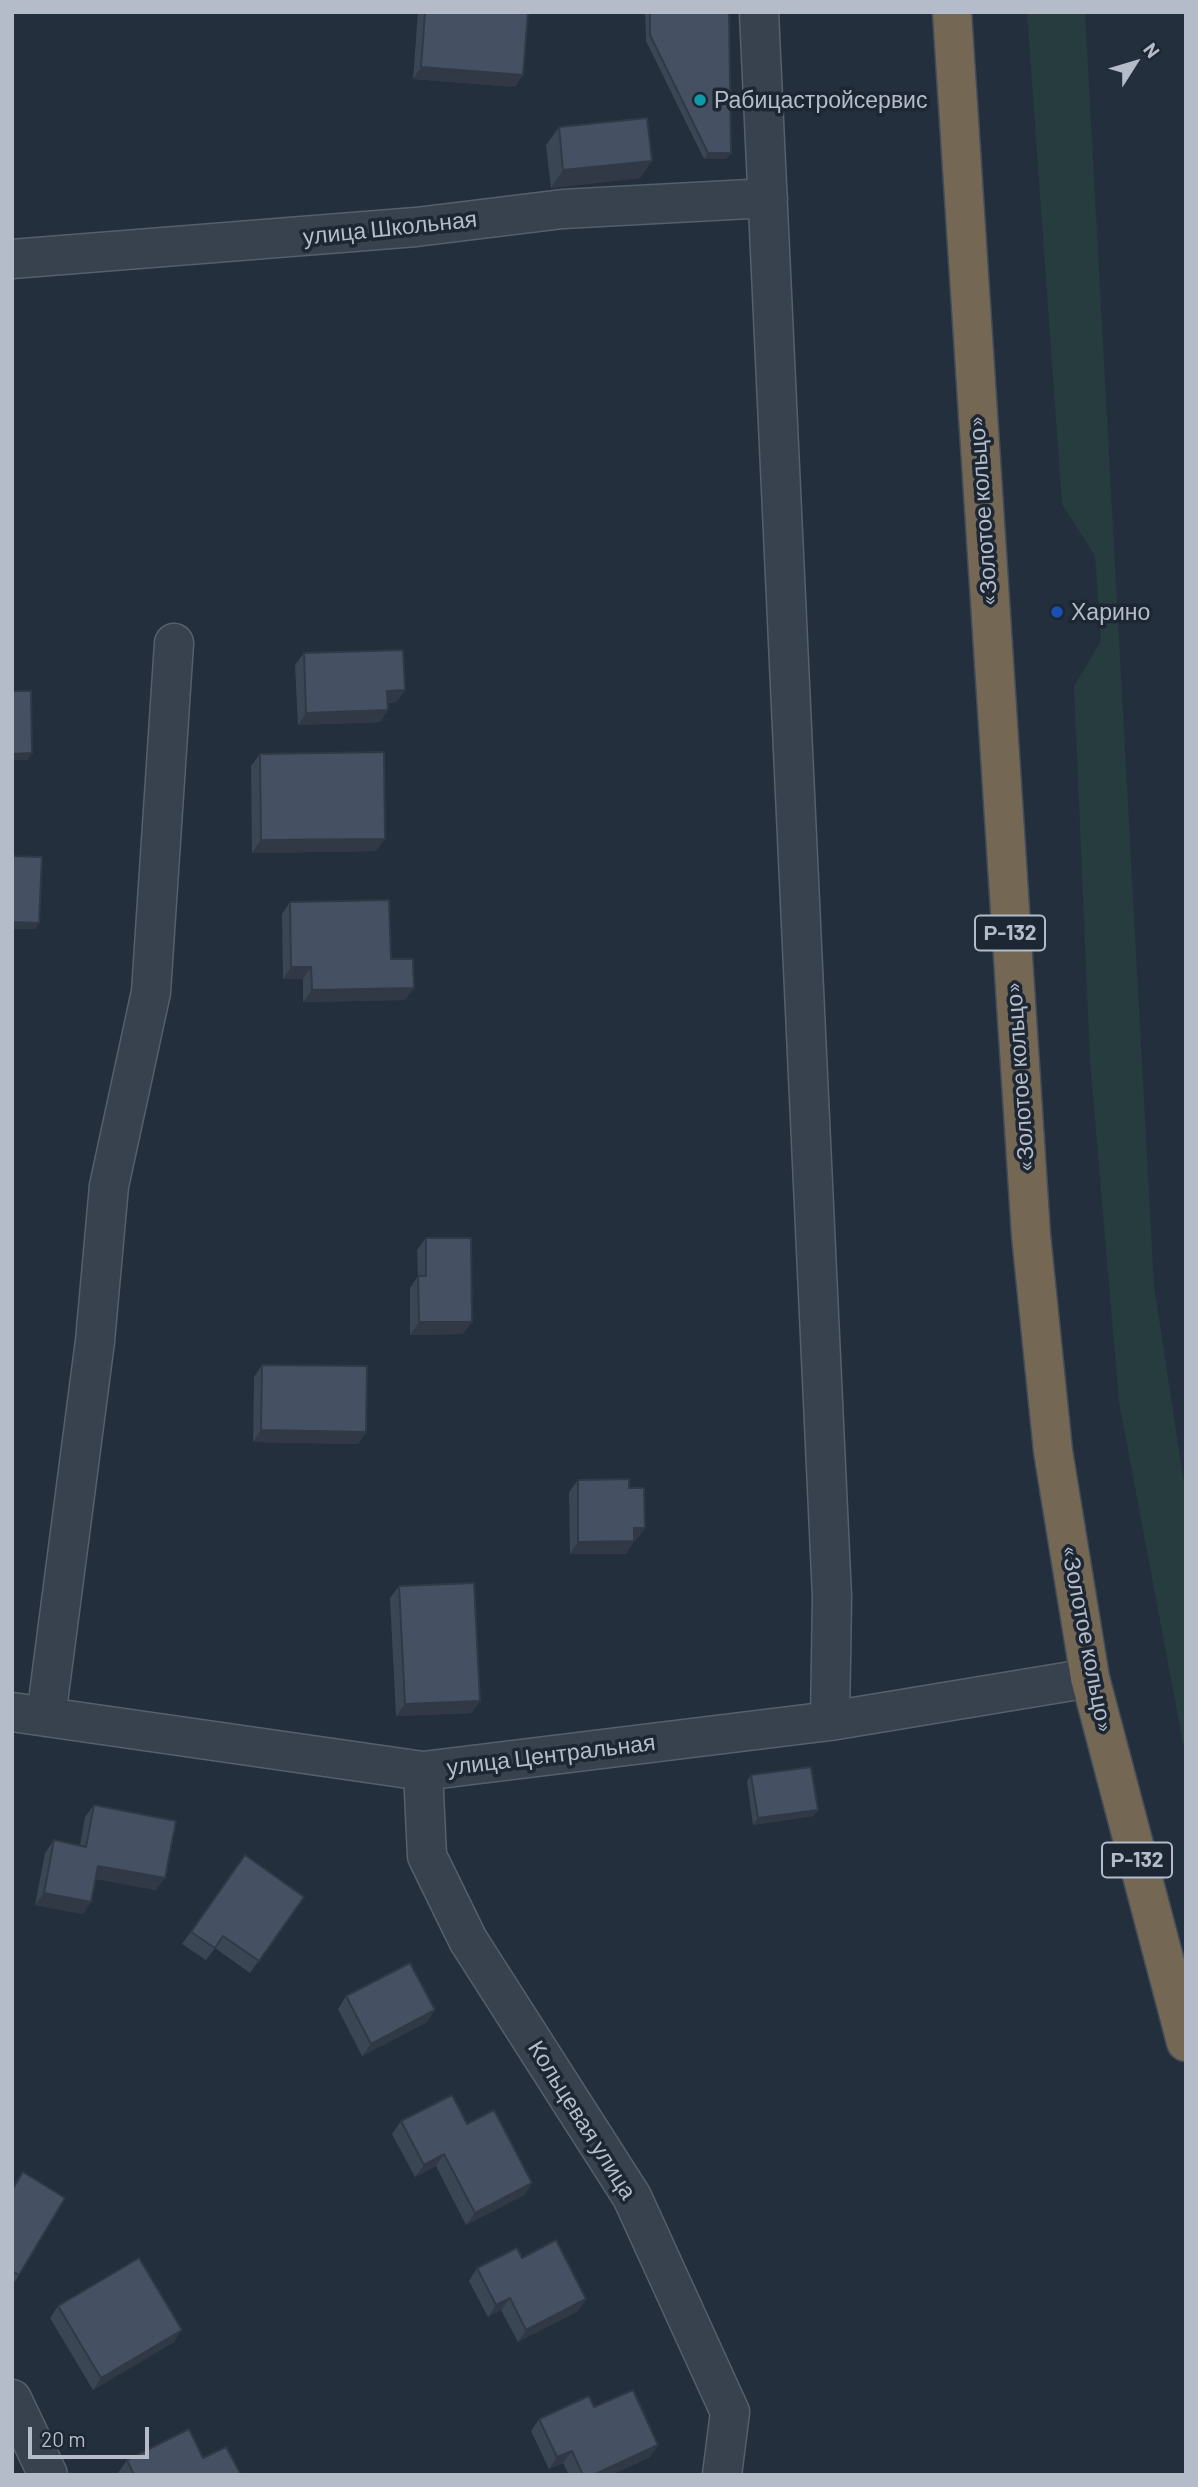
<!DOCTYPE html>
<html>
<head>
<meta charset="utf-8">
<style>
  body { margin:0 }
  #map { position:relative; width:1198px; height:2487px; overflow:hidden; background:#242f3e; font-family:Barlow,sans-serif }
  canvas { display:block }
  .frame { position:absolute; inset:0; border:14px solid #b4bcc9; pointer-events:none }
  .north { position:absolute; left:1100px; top:28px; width:70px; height:70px; -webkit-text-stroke:5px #1d2633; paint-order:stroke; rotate:53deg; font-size:19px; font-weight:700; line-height:28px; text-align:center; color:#b4bcc9 }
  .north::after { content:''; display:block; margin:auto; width:24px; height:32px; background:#b4bcc9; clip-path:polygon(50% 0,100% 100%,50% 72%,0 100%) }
  .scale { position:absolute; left:28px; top:2427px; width:121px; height:32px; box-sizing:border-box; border:4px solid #b4bcc9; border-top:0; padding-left:9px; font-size:21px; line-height:24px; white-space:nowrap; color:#b4bcc9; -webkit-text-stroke:5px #1d2633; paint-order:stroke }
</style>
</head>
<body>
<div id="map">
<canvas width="1198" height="2487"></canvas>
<div class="frame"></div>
<div class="north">N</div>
<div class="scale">20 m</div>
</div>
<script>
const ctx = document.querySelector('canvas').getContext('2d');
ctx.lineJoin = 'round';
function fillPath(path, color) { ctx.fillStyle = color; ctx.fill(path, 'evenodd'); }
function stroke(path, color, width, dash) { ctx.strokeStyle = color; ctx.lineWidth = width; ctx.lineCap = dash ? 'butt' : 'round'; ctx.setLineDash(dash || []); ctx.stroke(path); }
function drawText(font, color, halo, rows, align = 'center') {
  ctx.font = font + ' Barlow,sans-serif'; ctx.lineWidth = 7; ctx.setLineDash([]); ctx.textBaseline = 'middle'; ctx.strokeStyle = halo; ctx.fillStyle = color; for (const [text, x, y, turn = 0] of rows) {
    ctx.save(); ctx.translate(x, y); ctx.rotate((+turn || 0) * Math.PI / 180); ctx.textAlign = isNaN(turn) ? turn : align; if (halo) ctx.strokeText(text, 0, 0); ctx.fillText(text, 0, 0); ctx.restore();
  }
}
fillPath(new Path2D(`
  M1027 12H1085L1154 1285 1186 1497V1759L1119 1402 1090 1061 1074 686 1101 641 1095 556 1062 504Z`), '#263c3f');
const minor = new Path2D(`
  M759 12 832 1597 830 1721
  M12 259 416 227 563 209 768 198
  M12 1712 423 1771 830 1721 1090 1678
  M46 1717 95 1341 109 1186 151 992 174 643
  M423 1771 427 1856 468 1940 632 2197 730 2412 722 2475
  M12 2399 48 2475`);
const highway = new Path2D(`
  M952 12 1031 1235 1053 1451 1090 1678 1186 2042`);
stroke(minor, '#565f6c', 41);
stroke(highway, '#434c59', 41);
stroke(minor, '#38414e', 38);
stroke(highway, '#746855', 38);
fillPath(new Path2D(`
  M418 12H528L515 87 413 79Z
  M645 12H729L731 153 726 159H704L646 41Z
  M559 127 652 161 640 178 551 188 546 145Z
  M304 653 397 702 388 703 380 722 298 725 295 665Z
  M260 754 376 851 252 853 251 766Z
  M290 902 391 959 405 1000 303 1002V979H283L282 914Z
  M426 1238 463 1334 410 1335V1288L418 1276 417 1250Z
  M262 1365 366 1432 358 1444 253 1442 254 1377Z
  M578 1480 629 1488 645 1528 636 1540H634V1541L626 1554H570L569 1492Z
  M399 1586 480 1701 471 1713 396 1716 390 1598Z
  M751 1775 818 1810 813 1816 753 1825 747 1781Z
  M94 1805 156 1890 96 1879 83 1914 35 1905 45 1853 54 1840 80 1845 85 1817Z
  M245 1855 304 1897 250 1973 215 1948 206 1960 182 1944Z
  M346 1996 427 2022 362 2056 338 2009Z
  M401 2121 467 2124 532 2183 524 2195 466 2225 436 2166 415 2177 392 2134Z
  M23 2172 19 2275 12 2286V2188Z
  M522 2258 586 2299 578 2311 518 2342 501 2310 488 2317 469 2281 477 2268Z
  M58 2306 174 2342 93 2390 50 2318Z
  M594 2407 658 2445 650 2457 611 2475H569L563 2463 549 2469 531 2431 539 2419Z
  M203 2458 240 2473 239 2475H119L118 2473 127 2460Z`), '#3b4654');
fillPath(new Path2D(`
  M421 67 523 75 515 87 413 79Z
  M708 153H731L726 159H704Z
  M652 161 640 178 551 188 563 170Z
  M405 690 397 702 379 703 387 691Z
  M388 710 380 722 298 725 306 713Z
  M32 753 28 760H12V754Z
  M385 839 376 851 252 853 261 840Z
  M12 922 39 923 35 929H12Z
  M291 967H311L303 979H283Z
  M414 988 405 1000 303 1002 312 990Z
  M419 1322H472L463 1334 410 1335Z
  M261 1430 366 1432 358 1444 253 1442Z
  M634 1528H645L636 1540H625Z
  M634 1541 626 1554H570L578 1542Z
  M480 1701 471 1713 396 1716 405 1704Z
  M818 1810 813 1816 753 1825 758 1818Z
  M98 1866 165 1878 156 1890 90 1878Z
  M44 1893 91 1902 83 1914 35 1905Z
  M435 2010 427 2022 362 2056 371 2044Z
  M444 2154 436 2166 415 2177 424 2165Z
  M532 2183 524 2195 466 2225 475 2213Z
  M510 2298 501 2310 488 2317 496 2305Z
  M586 2299 578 2311 518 2342 526 2330Z
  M182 2330 174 2342 93 2390 101 2378Z
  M658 2445 650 2457 611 2475H593Z
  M572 2451 563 2463 549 2469 557 2457Z`), '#303945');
const building = new Path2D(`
  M425 12H528L523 75 421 67Z
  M650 12H729L731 153H708L650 35Z
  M647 118 652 161 563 170 559 127Z
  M403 650 405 690 387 691 388 710 306 713 304 653Z
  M12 691H31L32 753 12 754Z
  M384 752 385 839 261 840 260 754Z
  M12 856 42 857 39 923 12 922Z
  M389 900 391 959H413L414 988 312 990 311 967H291L290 902Z
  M426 1238H471L472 1322H419L418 1276H426Z
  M262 1365 367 1366 366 1432 261 1430Z
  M629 1479V1488H644L645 1528H634V1541L578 1542V1480Z
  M474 1583 480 1701 405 1704 399 1586Z
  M811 1767 818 1810 758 1818 751 1775Z
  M94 1805 176 1821 165 1878 98 1866 91 1902 44 1893 54 1840 86 1847Z
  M245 1855 304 1897 259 1961 223 1936 215 1948 191 1932Z
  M410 1963 435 2010 371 2044 346 1996Z
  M452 2095 467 2124 494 2110 532 2183 475 2213 444 2154 424 2165 401 2121Z
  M23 2172 65 2198 19 2275 12 2271V2190Z
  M556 2240 586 2299 526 2330 510 2298 496 2305 477 2268 517 2248 522 2258Z
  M139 2258 182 2330 101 2378 58 2306Z
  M633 2390 658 2445 593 2475H583L572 2451 557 2457 539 2419 589 2396 594 2407Z
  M189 2429 203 2458 226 2447 240 2473 236 2475H134L127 2460Z`);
fillPath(building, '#455162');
stroke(building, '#303945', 2);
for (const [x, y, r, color] of [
  [700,100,7,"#0f9aa8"],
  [1057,612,7,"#1a4fb4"]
]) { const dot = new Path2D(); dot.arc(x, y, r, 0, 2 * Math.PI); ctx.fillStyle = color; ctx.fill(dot); stroke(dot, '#1d2633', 2.5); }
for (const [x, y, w] of [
  [1010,933,70],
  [1137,1860,70]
]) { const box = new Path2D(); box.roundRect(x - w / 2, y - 17.5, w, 35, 5); ctx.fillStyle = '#1d2633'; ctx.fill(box); stroke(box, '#b4bcc9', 2); }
drawText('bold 21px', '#b4bcc9', null, [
  ["Р-132",1010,933],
  ["Р-132",1137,1860]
]);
drawText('23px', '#b4bcc9', '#1d2633', [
  ["Рабицастройсервис",714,100],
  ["Харино",1071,612]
], 'left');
drawText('23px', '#b4bcc9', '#1d2633', [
  ["улица Школьная",390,228,-6],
  ["«Золотое кольцо»",983,511,-94],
  ["«Золотое кольцо»",1020,1077,-94],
  ["«Золотое кольцо»",1087,1639,79],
  ["улица Центральная",551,1755,-7],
  ["Кольцевая улица",582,2120,58]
]);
</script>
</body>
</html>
